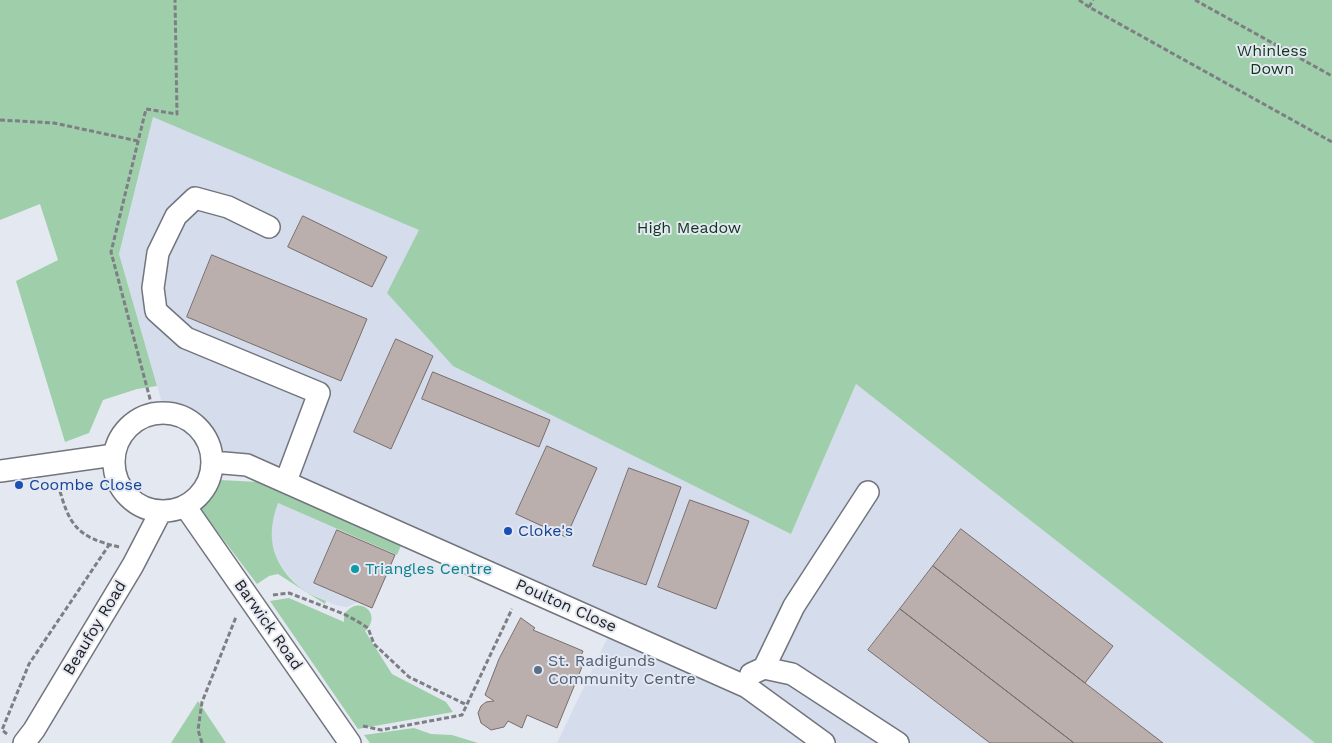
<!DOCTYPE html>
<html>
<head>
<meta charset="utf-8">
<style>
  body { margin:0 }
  canvas { display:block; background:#e4e8f1 }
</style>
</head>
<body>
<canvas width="1332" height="743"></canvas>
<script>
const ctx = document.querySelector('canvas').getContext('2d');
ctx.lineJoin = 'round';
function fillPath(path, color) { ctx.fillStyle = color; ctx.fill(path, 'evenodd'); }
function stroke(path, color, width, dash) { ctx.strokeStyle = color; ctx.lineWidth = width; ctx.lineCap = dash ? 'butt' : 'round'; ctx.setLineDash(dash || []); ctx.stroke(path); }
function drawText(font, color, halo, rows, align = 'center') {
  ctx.font = font + ' "Work Sans",sans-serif'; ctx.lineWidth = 4; ctx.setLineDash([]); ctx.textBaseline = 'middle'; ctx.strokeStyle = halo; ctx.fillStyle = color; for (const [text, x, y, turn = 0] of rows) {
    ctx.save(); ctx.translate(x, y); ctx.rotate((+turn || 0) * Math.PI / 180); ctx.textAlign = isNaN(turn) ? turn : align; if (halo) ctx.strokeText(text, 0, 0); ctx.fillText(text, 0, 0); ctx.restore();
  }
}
fillPath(new Path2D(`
  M153 117 420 230 791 534 856 384 1315 743H557L616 620 210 448 204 434 195 425 184 418 165 413 119 254Z
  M278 503 395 555 372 608 358 602 347 607 335 605 303 590 292 579 280 566 274 553 271 540 272 519Z`), '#d5dcec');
fillPath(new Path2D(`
  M0 0H1332V743H1315L856 384 791 534 453 366 387 293 419 230 153 117 119 254 157 386 137 389 103 400 89 433 65 442 16 281 58 260 40 204 0 220Z
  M220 480 259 482 281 493 402 543 397 555 278 503C265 538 272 565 302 589 309 594 318 598 326 601L325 604 278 574 269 576 257 584 201 510 209 493Z
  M289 598 344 622V614C360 593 383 615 365 631L392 674 446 702 453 712 358 729 270 601Z
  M198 701 226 743H171Z
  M414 728 431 734 452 735 478 743H370L364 735Z`), '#9ecfaa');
const building = new Path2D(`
  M303 216 387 257 372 287 288 247Z
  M212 255 367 319 341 381 187 317Z
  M396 339 433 356 391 449 354 432Z
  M433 372 550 420 539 447 422 399Z
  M547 446 597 468 566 537 516 514Z
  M629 468 681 487 646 585 593 566Z
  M690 500 749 521 716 609 658 587Z
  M961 529 1113 646 1085 683 933 566Z
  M337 530 395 555 372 608 314 583Z
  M933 566 1085 683 1163 743H1074L900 609Z
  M900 609 1074 743H990L868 650Z
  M521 618 535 628 533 630 583 651 579 661 584 662 557 728 527 715 522 728 508 721 504 727 491 730 481 723 478 713 481 706 486 702 494 701 485 695 499 659Z`);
fillPath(building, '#baafad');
stroke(building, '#776d6b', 1);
const minor = new Path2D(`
  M269 227 228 207 195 198 176 216 158 253 153 288 156 311 186 338 319 393 286 481
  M114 462a49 49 0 1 1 98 0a49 49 0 1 1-98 0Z
  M212 462 247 465 747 687 824 743
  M0 471 114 455
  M185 506 350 743
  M764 668 794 606 868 492
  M751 674 764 668 792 674 898 743
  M24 743 34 730 133 565 161 511`);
stroke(minor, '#72757d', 24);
stroke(new Path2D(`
  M1079 0 1089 7 1332 142
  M1195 0 1332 76
  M1089 7 1093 0
  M0 120 54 123 138 141
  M154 414 111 252 146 109 177 114 175 0
  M58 484C69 525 76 537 119 547
  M273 595 289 593 344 614 357 621 368 628 374 644 409 677 467 705
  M363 726 381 730 462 715 512 609
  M7 734 2 730 29 664 109 545
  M202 743 198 730 202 702 236 617`), '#7d7f85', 3, [5, 2.5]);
stroke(minor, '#fff', 21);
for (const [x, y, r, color] of [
  [19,485,5,"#1a4fb4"],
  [508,531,5,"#1a4fb4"],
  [355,569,5,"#0f9aa8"],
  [538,670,5,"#5c6f8a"]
]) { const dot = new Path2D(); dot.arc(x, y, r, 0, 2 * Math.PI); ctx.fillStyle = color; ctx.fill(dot); stroke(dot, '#e4e8f1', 2); }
drawText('16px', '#0f361d', '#e4e8f1', [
  ["Whinless",1272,51],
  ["Down",1272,69],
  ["High Meadow",689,228]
]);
drawText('16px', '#164399', '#e4e8f1', [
  ["Coombe Close",29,485],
  ["Cloke's",518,531]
], 'left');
drawText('16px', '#0d838f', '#e4e8f1', [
  ["Triangles Centre",365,569]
], 'left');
drawText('16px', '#202124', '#e4e8f1', [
  ["Poulton Close",566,606,24],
  ["Barwick Road",268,625,55],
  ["Beaufoy Road",95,628,-59]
]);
drawText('16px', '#4e5e75', '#e4e8f1', [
  ["St. Radigunds",548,661],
  ["Community Centre",548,679]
], 'left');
</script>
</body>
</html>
